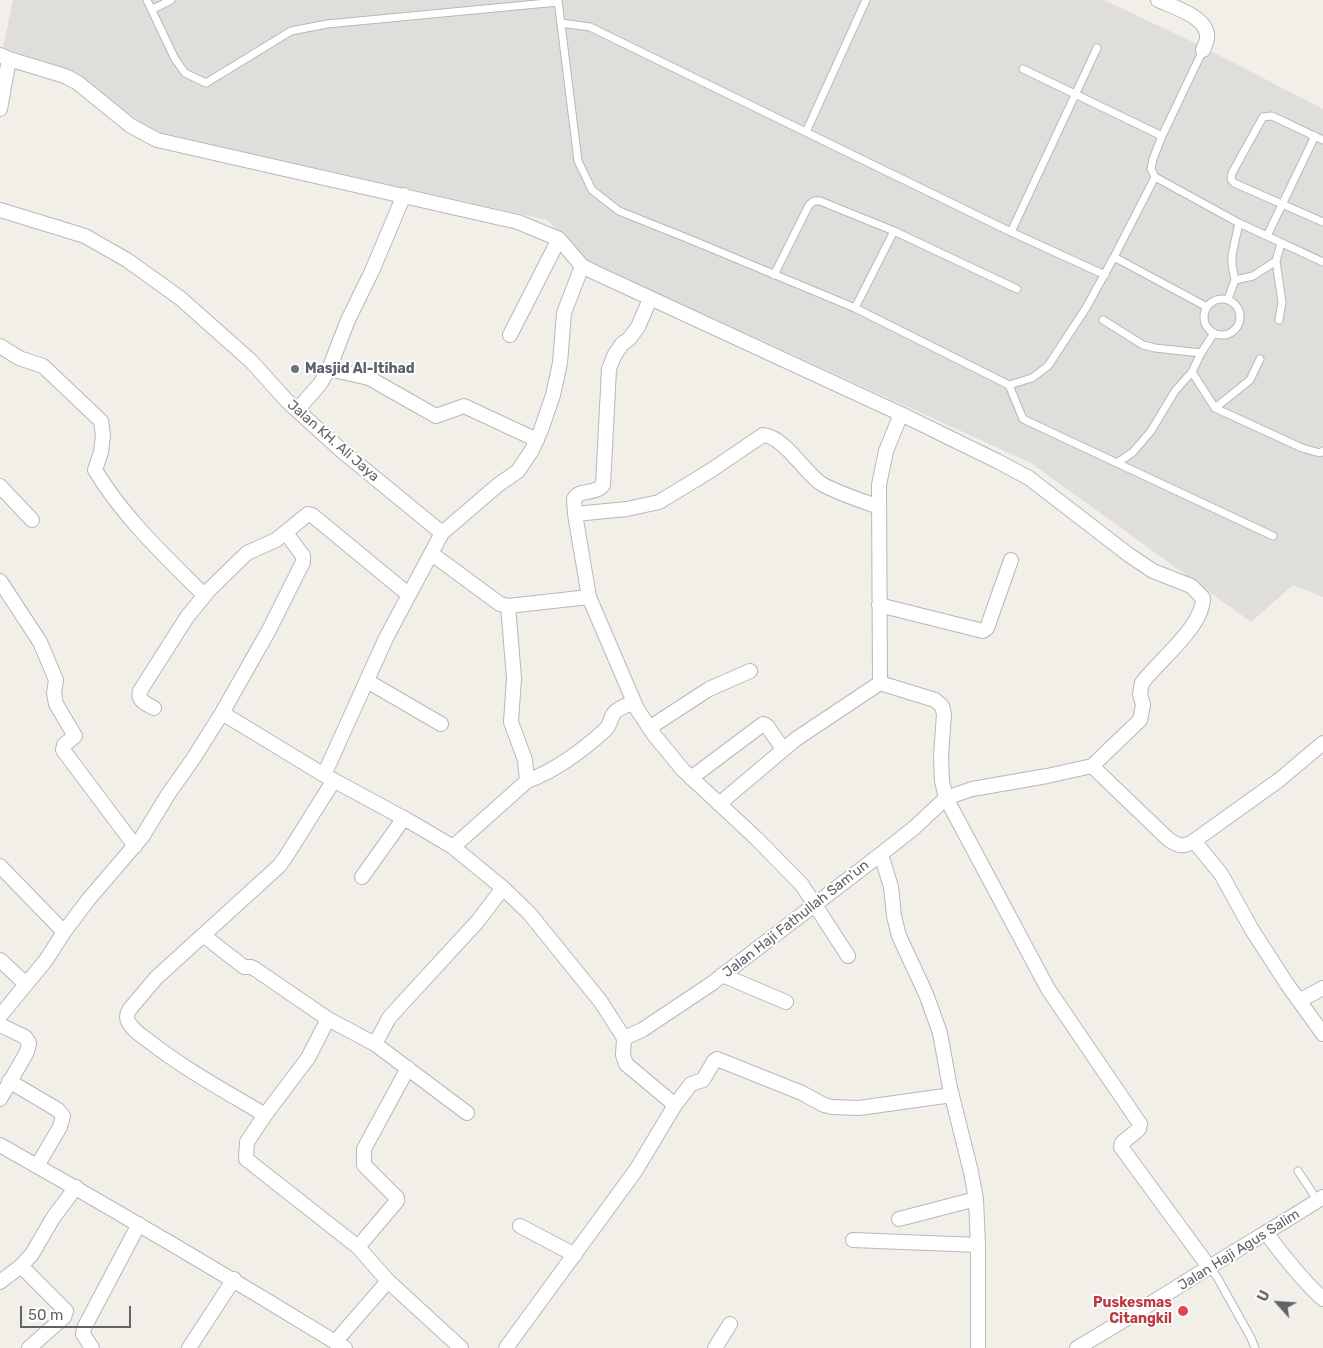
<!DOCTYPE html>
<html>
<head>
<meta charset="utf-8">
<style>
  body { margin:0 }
  #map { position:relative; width:1323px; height:1348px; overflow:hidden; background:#f1efe8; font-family:Rubik,sans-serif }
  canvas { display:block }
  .north { position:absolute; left:1253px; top:1278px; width:50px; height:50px; -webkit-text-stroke:4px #fff; paint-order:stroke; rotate:296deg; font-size:14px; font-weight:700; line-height:20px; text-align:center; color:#5f6368 }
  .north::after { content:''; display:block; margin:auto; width:18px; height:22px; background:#5f6368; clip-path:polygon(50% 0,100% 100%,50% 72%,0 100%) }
  .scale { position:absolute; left:20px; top:1306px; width:111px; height:22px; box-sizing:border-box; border:2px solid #5f6368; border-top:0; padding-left:6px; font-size:15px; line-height:18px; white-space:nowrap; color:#5f6368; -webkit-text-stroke:4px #fff; paint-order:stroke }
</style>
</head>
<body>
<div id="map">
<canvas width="1323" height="1348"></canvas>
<div class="north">U</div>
<div class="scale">50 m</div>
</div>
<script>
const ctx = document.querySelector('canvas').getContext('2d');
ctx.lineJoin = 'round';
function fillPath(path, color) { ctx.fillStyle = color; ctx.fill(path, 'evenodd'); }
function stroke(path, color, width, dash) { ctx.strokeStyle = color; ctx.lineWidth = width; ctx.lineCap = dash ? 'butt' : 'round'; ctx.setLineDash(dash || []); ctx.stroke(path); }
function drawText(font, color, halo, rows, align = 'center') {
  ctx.font = font + ' Rubik,sans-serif'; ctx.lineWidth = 4; ctx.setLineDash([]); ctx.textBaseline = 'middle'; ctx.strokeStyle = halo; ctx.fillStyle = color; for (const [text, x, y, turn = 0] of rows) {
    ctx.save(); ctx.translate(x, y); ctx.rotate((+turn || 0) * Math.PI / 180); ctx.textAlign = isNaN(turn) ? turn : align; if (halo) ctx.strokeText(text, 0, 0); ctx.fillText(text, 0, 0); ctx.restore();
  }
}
fillPath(new Path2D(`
  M13 0H1104L1195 43 1323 109V597L1293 585 1251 622 1031 463 587 261 547 220 161 133 144 125 71 70 3 48Z`), '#e0deda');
const service = new Path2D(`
  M147 0 175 59 185 73 206 83 291 31 327 24 558 2
  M558 0 578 161 592 190 619 211 689 239 855 308
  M153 9 171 0
  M561 23 590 27 1011 232 1105 275
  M1023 69 1162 136
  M806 132 866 0
  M1323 140 1272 116 1263 117 1232 173 1231 179 1234 183 1323 222
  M1155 177 1239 223 1323 262
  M1011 232 1097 48
  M1267 236 1315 136
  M1114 257 1207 307
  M774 275 809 205 814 201H820L894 231
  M1235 280 1253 276 1276 261
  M1017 289 894 231 855 308 1009 385 1032 378 1048 366 1086 308 1114 257 1155 177 1151 169 1153 159 1162 136 1203 50
  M1204 317a18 18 0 1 1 36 0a18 18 0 1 1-36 0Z
  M1228 299 1235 280 1232 265V255L1239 223
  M1103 320 1143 345 1155 348 1201 353
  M1279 320 1282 302 1276 261 1281 243
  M1192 372 1215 408 1302 448 1320 453 1323 451
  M1009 385 1023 419 1273 536
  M1215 408 1250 380 1260 359
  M1117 463 1133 452 1151 431 1175 391 1192 372 1201 353 1214 333
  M1298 1171 1318 1201
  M1209 1267 1217 1277 1251 1338 1255 1348`);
const minor = new Path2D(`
  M1158 0C1173 7 1209 17 1207 38 1207 42 1204 47 1203 50
  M0 55 9 59 65 76 78 83 131 126 157 140 518 222 559 239 582 266 596 273 901 414 997 461 1029 478 1129 555 1153 571 1191 586 1203 598C1203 627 1159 660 1142 683L1140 694 1143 705 1140 720 1092 766 1047 776 972 789 946 798 914 828 881 854 711 984 642 1030 624 1038 601 1002 529 913 503 888 453 847 409 821 324 775 222 713
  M0 109 9 59
  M0 210 85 236 127 260 180 298 251 361 287 401 342 451 442 533 386 638 324 775
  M650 299 638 327 629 339 622 344 614 356 609 369 603 485C596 495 580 488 574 499L575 514 589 597 637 709 655 736 683 770 757 839 802 885 848 956
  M510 335 559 239
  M0 346 19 358 43 366 101 421 103 435 101 452 95 470C124 518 165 556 204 595
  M329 369 348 320 372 271 404 195
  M297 410 320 384 329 369 369 378 436 416 464 406 537 440
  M0 486 32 520
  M575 514 627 509 659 502 710 471 763 435C784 437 803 470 819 482 831 491 863 501 879 507
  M442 533 498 485 518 471 532 450 541 430 553 395 560 363 564 313 582 266
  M432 554 500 604 508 606 589 597
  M0 581 40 642 56 680 54 693 56 704 75 736 64 745 63 750 135 846
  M879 605 983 631 987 628 1011 560
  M508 606 514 678 511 722 525 760 527 781
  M367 681 441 724
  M880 683 935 700 942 706 944 714 941 756 942 781 946 798 1048 989 1140 1124 1139 1129 1122 1143 1121 1147 1209 1267
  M154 708C147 704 137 701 140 691L187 617 209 590 247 553 276 540 308 514 312 515 409 595
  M649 728 709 689 750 671
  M1092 766 1168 839C1178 846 1183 848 1194 841L1279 780 1323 743
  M691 778 763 724 767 726 783 749
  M719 804 796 739 880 683 879 485 886 451 901 414
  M1194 841 1221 874 1252 930 1287 984 1323 1034
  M453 847 527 781C557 770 582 751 605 730 610 726 610 719 614 713 618 708 628 705 634 702
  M881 854 891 887 894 916 899 936 926 994 940 1033 950 1088 971 1172 976 1199 978 1245V1348
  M0 866 64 932
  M362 877 404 818
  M203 935 244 967H251L255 969 328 1019 375 1044 467 1113
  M0 960 26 984
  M722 975 786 1002
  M1299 1001 1323 988
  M0 1016 46 960 64 932 88 900 142 837 169 793 193 759 222 713 269 630 303 562V556L286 533
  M328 1019 308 1058 265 1115 247 1142 246 1159 358 1247 388 1281 461 1348
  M0 1025 25 1037 29 1043 27 1052 0 1099
  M375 1044 389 1018 397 1009 477 922 503 888
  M9 1081 58 1110 63 1116 60 1127 37 1166
  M675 1105 691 1084 703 1080 714 1061 717 1059 802 1093 824 1105 832 1107 859 1108 952 1095
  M265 1115C225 1091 186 1070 150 1042 142 1036 132 1030 128 1021 126 1017 127 1014 129 1010L156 978 279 866 285 858 334 780
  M0 1145C117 1211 231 1278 345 1348
  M899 1219 976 1199
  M520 1226 575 1255
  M1267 1234C1284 1257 1301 1279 1323 1299
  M853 1240 978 1245
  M358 1247 397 1201V1198L364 1165V1149L408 1068
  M0 1282 21 1266
  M335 1342 388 1281
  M29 1348 64 1317 66 1311 21 1266 32 1254 53 1218 76 1187
  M92 1348 83 1334 84 1328 139 1224
  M189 1348 234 1279
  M506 1348 636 1170 675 1105 626 1064 623 1055 624 1038
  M715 1348 730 1324
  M1077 1348C1122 1322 1164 1295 1208 1268 1246 1244 1285 1222 1323 1197`);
stroke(service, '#b5b8bc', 9);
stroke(minor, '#b5b8bc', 16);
stroke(service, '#fff', 7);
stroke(minor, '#fff', 14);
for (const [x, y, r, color] of [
  [295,369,5,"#6b7280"],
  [1183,1311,6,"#e0444e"]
]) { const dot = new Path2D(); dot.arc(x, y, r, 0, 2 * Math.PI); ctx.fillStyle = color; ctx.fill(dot); stroke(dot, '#fff', 2); }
drawText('bold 14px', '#5b616d', '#fff', [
  ["Masjid Al-Itihad",305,369]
], 'left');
drawText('14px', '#5f6368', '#fff', [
  ["Jalan KH. Ali Jaya",333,441,41],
  ["Jalan Haji Fathullah Sam'un",796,919,-38],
  ["Jalan Haji Agus Salim",1239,1250,-32]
]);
drawText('bold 14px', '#be3a42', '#fff', [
  ["Puskesmas",1172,1303],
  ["Citangkil",1172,1319]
], 'right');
</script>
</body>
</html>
